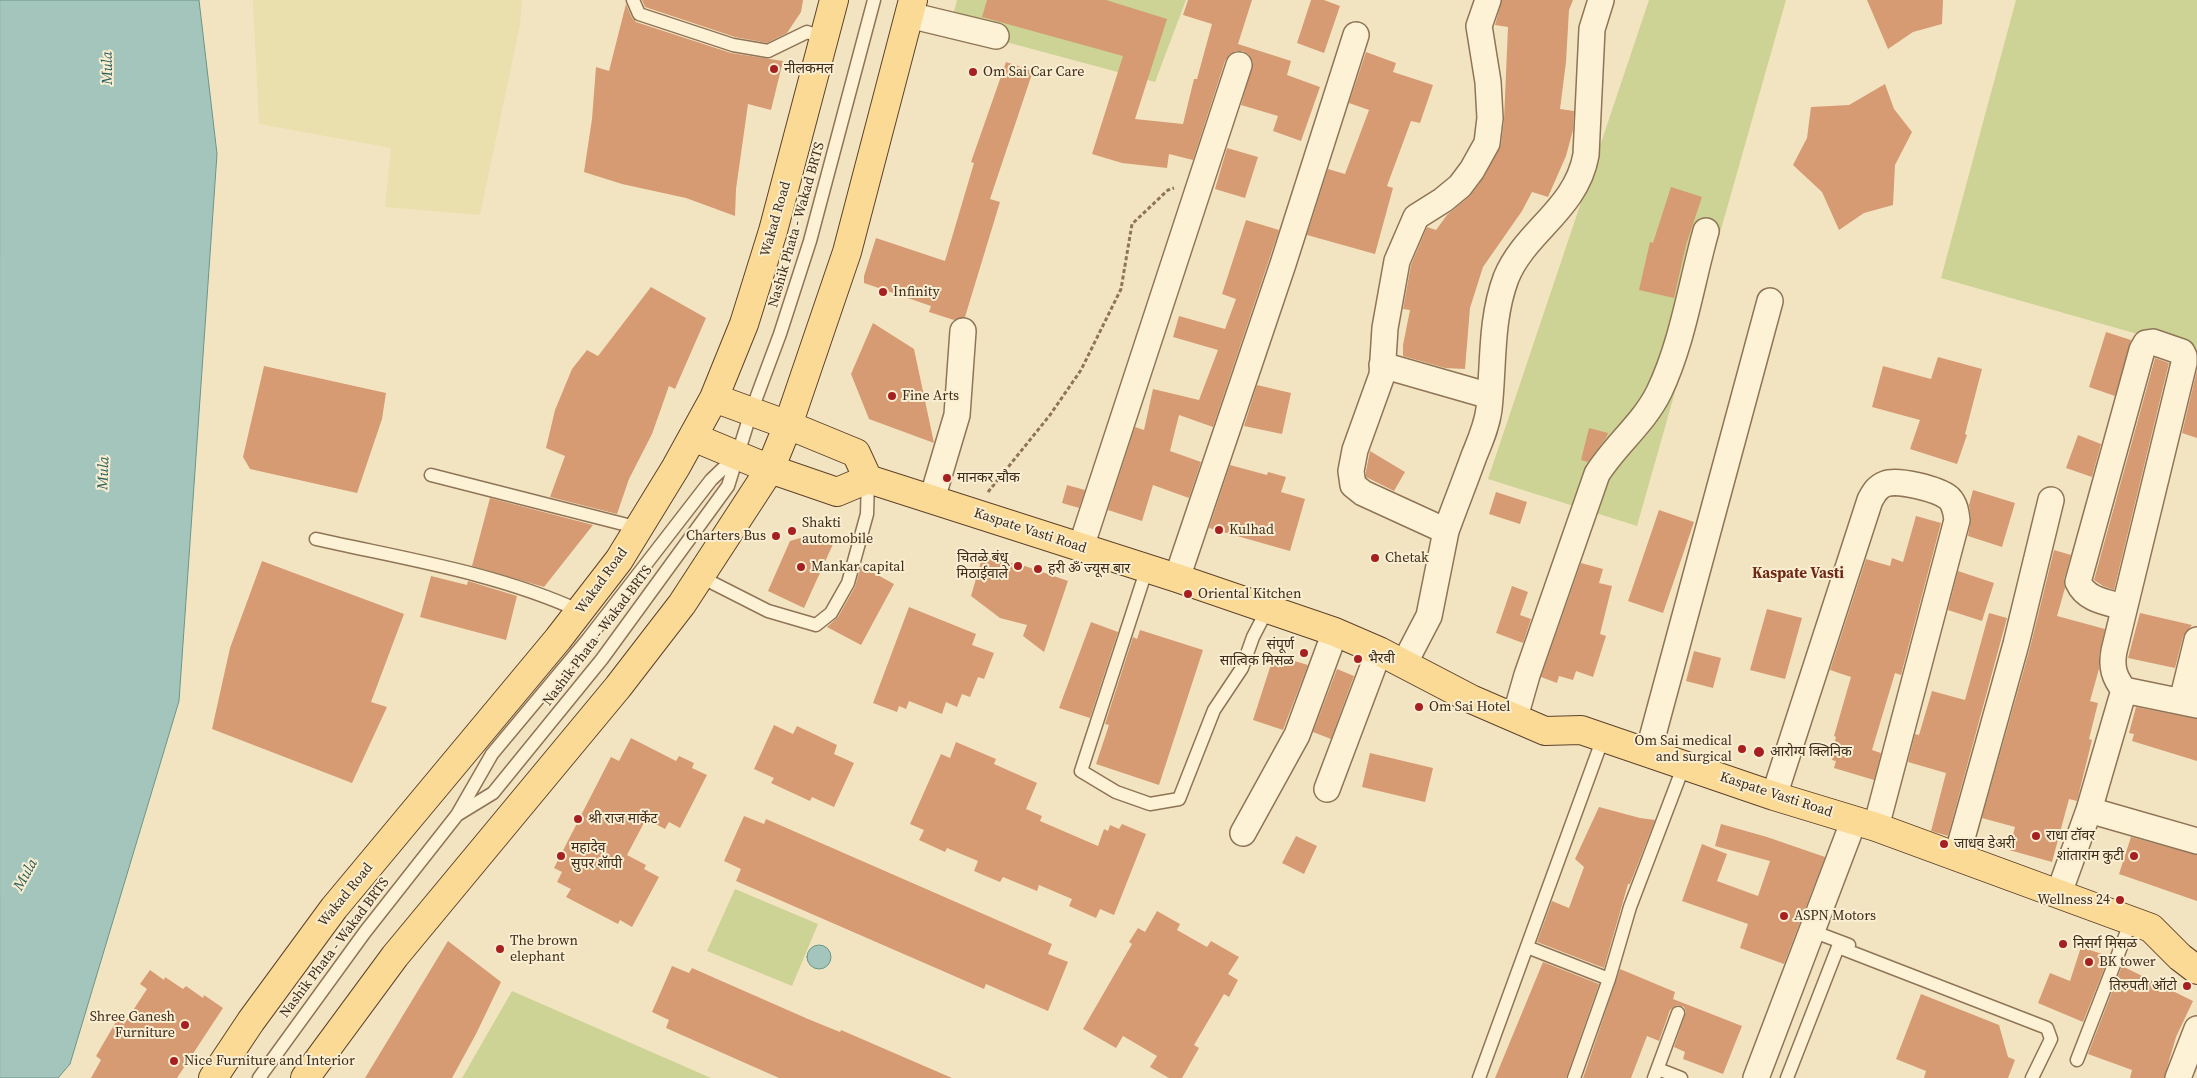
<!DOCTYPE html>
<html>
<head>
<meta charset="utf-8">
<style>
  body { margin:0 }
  canvas { display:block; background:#f3e4c1 }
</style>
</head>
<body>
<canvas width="2197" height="1078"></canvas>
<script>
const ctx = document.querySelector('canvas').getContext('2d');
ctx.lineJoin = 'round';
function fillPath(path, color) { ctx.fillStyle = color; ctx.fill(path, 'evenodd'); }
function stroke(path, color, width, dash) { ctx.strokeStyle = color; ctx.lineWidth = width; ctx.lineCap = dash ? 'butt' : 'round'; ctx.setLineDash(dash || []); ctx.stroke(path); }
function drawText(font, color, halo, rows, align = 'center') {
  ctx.font = font + ' "Source Serif 4","Noto Sans Devanagari",serif'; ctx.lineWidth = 4; ctx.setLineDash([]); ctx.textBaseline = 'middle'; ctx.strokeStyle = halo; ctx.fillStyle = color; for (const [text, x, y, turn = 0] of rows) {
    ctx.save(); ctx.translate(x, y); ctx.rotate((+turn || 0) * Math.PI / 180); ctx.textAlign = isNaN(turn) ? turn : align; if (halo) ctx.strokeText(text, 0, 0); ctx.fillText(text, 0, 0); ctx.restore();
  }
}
fillPath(new Path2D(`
  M253 0H522L520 25 480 215 385 207 391 148 259 124Z`), '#eae0ae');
fillPath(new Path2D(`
  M957 0H1186L1155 82 950 27Z
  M1649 0H1786L1637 526 1488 479Z
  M2016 0H2197V351L1941 278Z
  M735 889 818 924 792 986 707 951Z
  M512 991 711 1078H462Z`), '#ccd394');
const water = new Path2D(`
  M0 0H199L217 154 179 701 70 1064 58 1078H0Z
  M807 957a12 12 0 1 1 24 0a12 12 0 1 1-24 0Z`);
fillPath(water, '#a4c5bb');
stroke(water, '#6a958a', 1);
fillPath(new Path2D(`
  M642 0H803L801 12 787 33 767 43 735 37 645 7Z
  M987 0H1106L1167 19 1135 119 1183 124 1194 79H1197L1212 24 1183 15 1188 0H1252L1238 44 1291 61 1287 75 1320 87 1301 141 1273 131 1278 116 1241 105 1253 63 1249 55 1243 51H1236L1229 55 1225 61 1193 160 1169 154 1167 168 1122 163 1092 154 1123 56 982 17Z
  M1311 0H1324L1340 6 1324 53 1297 43Z
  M1502 0H1573L1569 10 1566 62 1560 109 1574 111 1573 130 1566 156 1548 197 1532 192 1522 211 1483 267 1470 308 1465 369 1445 368 1403 356V345L1410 310 1403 309 1411 265 1427 227 1436 230 1447 215 1471 195 1484 177 1501 145 1504 120 1508 27 1495 25Z
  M1867 0H1943L1942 24 1913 32 1888 49Z
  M626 4 632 18 636 22 731 53 783 61 771 110 748 104 736 189 735 216 686 198 622 184 584 172 592 119 596 67 609 71Z
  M1366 52 1396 63 1393 72 1433 85 1420 123 1411 121 1387 186 1393 188 1375 254 1307 235 1328 169 1345 174 1369 110 1349 103Z
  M1006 62 1033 71 990 199 1000 202 965 317 954 320 929 312 931 306 864 283V276L876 238 945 261 974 163 971 162Z
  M1885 84 1894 109 1912 132 1895 165 1893 205 1864 213 1839 230 1822 192 1793 165 1807 138 1811 107 1849 105Z
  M1227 148 1258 157 1245 198 1215 189Z
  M1671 187 1702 197 1686 245 1674 298 1639 290 1650 242 1653 243Z
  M1246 220 1279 230 1213 427 1179 415 1170 451 1201 462 1189 498 1153 485 1142 521 1108 510 1135 427 1144 430 1153 389 1199 400 1218 350 1173 337 1179 316 1225 329 1236 299 1222 294Z
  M651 287 706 318 675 389 669 386 652 434 629 479 617 514 550 497 565 456 546 448 555 410 572 369 587 350 598 356Z
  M873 323 914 349 934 443 869 419 851 374Z
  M2106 332 2131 340 2115 396 2089 387Z
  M1938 357 1982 369 1965 434 1967 435 1957 464 1910 449 1920 420 1872 407 1883 366 1931 379Z
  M2155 358 2169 363 2114 590 2103 586 2094 580Z
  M264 366 386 393 382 419 357 493 250 469 243 457Z
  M2197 370V438L2182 433Z
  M1257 385 1291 393 1282 434 1244 426Z
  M1589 428 1608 433 1606 438 1588 462 1581 460Z
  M2078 435 2101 444 2092 477 2066 468Z
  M1370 451 1405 472 1394 491 1366 477V471Z
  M1230 465 1267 475 1268 472 1286 477 1281 492 1305 499 1290 551 1209 528Z
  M1067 485 1085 490 1079 508 1062 503Z
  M1973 490 2015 503 2002 547 1968 536 1971 519 1969 505Z
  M1496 492 1527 502 1520 524 1489 514Z
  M490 498 593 525 544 587 472 566Z
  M1659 510 1694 522 1663 613 1628 601Z
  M1916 516 1941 523 1901 675 1895 673 1872 750 1881 753 1874 780 1834 768 1836 761 1832 760 1833 756 1831 755 1836 737 1834 736 1851 677 1830 670 1866 559 1890 566 1892 558 1903 562Z
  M807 536 834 542 804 608 768 591 790 541Z
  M2054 550 2071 555 2064 579 2065 588 2057 616 2105 629 2099 655V669L2090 701 2098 703 2089 739 2092 740 2077 801 2069 799 2052 862 2009 850 2015 827 1982 818 2030 648Z
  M982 558 1019 564 1068 581 1044 652 1023 636 1027 625 1000 618 971 596Z
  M262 561 404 614 371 702 387 707 352 783 212 729 230 648Z
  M1581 563 1603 569 1599 583 1612 586 1600 634 1606 636 1593 677 1576 671 1573 680 1559 676 1557 683 1541 677Z
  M861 566 894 584 861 645 827 627 838 617 855 587Z
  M1958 571 1994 583 1982 621 1948 610Z
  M431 576 467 585 468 581 517 596 506 640 420 617Z
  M1512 586 1528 592 1520 615 1531 619 1523 643 1496 633Z
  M909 607 976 634 972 645 994 653 984 679 978 677 970 697 962 694 957 707 946 702 942 714 909 701 906 709 899 706 897 712 873 703Z
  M1767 609 1802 618 1785 679 1750 670Z
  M1989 613 2007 618 1948 836 1931 831 1946 773 1908 762 1915 734 1919 735 1932 691 1965 700Z
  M2140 613 2192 625 2183 637 2175 668 2128 658Z
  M1091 622 1118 632 1090 718 1059 708Z
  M1140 630 1203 650 1159 785 1096 764 1109 725 1105 724 1133 637 1137 639Z
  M1694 651 1721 658 1713 688 1686 681Z
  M1274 655 1308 665 1283 730 1253 720Z
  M1337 669 1354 676 1331 739 1313 732Z
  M2136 707 2197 719V761L2132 741 2134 734 2129 733Z
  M774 725 793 734 797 726 837 745 834 754 854 763 834 807 812 797 810 801 771 783 774 778 754 769Z
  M631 738 676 761 679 756 694 763 692 768 707 775 680 828 669 822 665 829 646 819 627 855 646 865 644 869 659 877 632 927 620 920 618 924 566 897 571 889 557 882 562 872 554 868 611 757 619 761Z
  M956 742 996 759 994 764 1037 783 1026 809 1042 816 1040 821 1098 846 1104 829 1108 831 1110 825 1119 829 1122 824 1146 834 1114 915 1100 909 1096 918 1069 906 1072 899 1039 885 1037 891 1003 877 1000 882 974 871 978 861 947 848 945 852 919 840 924 830 910 824 941 754 950 758Z
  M1370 753 1433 768 1425 802 1362 787Z
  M1599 807 1640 818 1655 820 1630 884H1628L1604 968 1537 942 1552 901 1569 908 1584 867 1575 859Z
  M744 816 764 824 766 819 1052 944 1048 954 1068 962 1048 1011 986 984 984 989 736 881 741 869 724 861Z
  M1721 824 1767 837 1825 857 1784 964 1740 948 1748 924 1682 901 1702 844 1727 854 1717 881 1758 896 1770 861 1715 846Z
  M1296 836 1317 846 1304 874 1282 863Z
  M2131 837 2197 855V901L2119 874Z
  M1157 911 1180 924 1177 930 1207 947 1211 941 1239 957 1228 974 1238 980 1229 997 1224 994 1194 1045 1199 1048 1182 1078H1169L1150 1067 1157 1056 1123 1036 1116 1048 1083 1029 1132 944 1129 942 1138 928 1145 932Z
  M448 941 501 982 476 1034 452 1078H365Z
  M2081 947 2105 955 2104 957 2108 959 2083 1022 2038 1003 2050 973 2070 981Z
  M1543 962 1599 984 1566 1078H1495Z
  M672 966 689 973 692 968 808 1019 840 1032 841 1030 952 1078H779L666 1028 669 1020 652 1012Z
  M2122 966 2193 1001 2176 1037 2164 1078H2130L2132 1070 2088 1054Z
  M1620 969 1675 992 1673 999 1742 1026 1723 1074 1683 1059 1685 1052 1674 1047 1686 1012 1684 1007 1677 1005 1670 1010 1659 1041 1647 1036 1631 1078H1583Z
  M150 970 164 980 165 977 183 989 186 986 203 998 204 995 223 1008 177 1078H91L101 1060 96 1056 117 1020 124 1024 147 989 140 984Z
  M1921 994 1999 1025 2008 1057 2015 1060 2008 1078H1924L1926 1071 1896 1059Z`), '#d69b73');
const lane = new Path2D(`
  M633 0 639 14 733 45 768 51 807 32 824 38
  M431 475 639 528
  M316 539C405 559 497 573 580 611
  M1147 568 1081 771 1116 792 1150 804 1179 799 1214 710 1242 668 1253 637 1267 610
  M699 576 768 611 816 625 831 613 848 583 867 514 868 479
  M457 815 493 793 602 659 728 486 751 412 780 334 810 241 874 0
  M1812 931 1849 945
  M1527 947 1609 979
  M2077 1060 2131 921
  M1658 1069 1681 1078
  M259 1078 365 932 457 815 492 754 588 639 711 480 737 455
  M1479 1078 1603 738
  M1574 1078 1609 979 1630 907 1684 765
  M1654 1078 1678 1013
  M1787 1078 1838 947 2047 1028 2051 1039 2032 1078`);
const street = new Path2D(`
  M1488 0 1479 26 1488 82 1490 118 1487 143 1472 170 1460 186 1443 200 1416 217 1397 261 1385 328 1382 375 1355 450 1351 471 1353 485 1363 493 1446 531C1455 506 1465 481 1474 456 1480 441 1487 426 1489 409 1494 365 1490 321 1506 278 1525 231 1576 210 1586 155L1592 29 1601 0
  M909 15 996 36
  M1382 365 1490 396
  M932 499 957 415 963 331
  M1081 547 1239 65
  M1177 578 1283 264 1356 35
  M1404 664 1429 616 1446 531
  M2124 690 2197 705
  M2182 701 2197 640
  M1515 717 1527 675 1597 474C1615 445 1644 423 1659 392 1683 342 1691 284 1706 231
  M1648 753 1770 301
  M1327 789 1379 651
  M1774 796 1870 500C1874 493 1877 487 1885 484 1898 479 1938 489 1949 498 1955 504 1956 512 1957 520L1876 827
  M2089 810 2124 690C2114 677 2111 667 2114 651L2184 363V356L2182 352 2153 342 2146 343 2142 350 2078 582C2086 600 2106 602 2124 607
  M1243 833 1297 735 1335 632
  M1957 856 2016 644 2051 500
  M2059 893 2089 810 2197 841
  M1756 1078 1854 820
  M2178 1078 2197 1029`);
const primary = new Path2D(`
  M714 398 788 425 856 453 868 479
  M693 437 770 469 837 492 868 479 1177 578 1335 632 1379 651 1471 699 1545 731 1581 730 1774 796 1876 827 2151 928 2180 957 2197 970
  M213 1078 251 1021 334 908 558 639 619 560 676 467 714 398 744 324 773 231 834 0
  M305 1078 395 956 618 687 665 626 682 604 770 469 788 425 847 252 913 0`);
stroke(lane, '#8f7456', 15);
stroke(street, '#8f7456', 28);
stroke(primary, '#5d422b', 30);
stroke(new Path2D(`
  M988 492 1050 415 1081 370 1121 289 1132 224 1168 190 1174 188`), '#8f7456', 3, [4, 2.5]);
stroke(lane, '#fdf1d6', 12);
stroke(street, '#fdf1d6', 25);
stroke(primary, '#fbda95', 28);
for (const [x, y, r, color] of [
  [774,69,5,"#a61f21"],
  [973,72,5,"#a61f21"],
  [883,292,5,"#a61f21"],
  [892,396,5,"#a61f21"],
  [947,478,5,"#a61f21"],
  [1219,530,5,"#a61f21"],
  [792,531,5,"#a61f21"],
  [776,536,5,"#a61f21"],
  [1375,558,5,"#a61f21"],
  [1018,566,5,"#a61f21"],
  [801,567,5,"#a61f21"],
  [1038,569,5,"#a61f21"],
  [1188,594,5,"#a61f21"],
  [1304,653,5,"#a61f21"],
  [1358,659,5,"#a61f21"],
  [1419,707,5,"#a61f21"],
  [1742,749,5,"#a61f21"],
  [1759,752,6,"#a61f21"],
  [578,819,5,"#a61f21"],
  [2036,836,5,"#a61f21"],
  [1944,844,5,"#a61f21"],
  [561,856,5,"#a61f21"],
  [2134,856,5,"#a61f21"],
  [2120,900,5,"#a61f21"],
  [1784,916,5,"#a61f21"],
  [2063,944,5,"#a61f21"],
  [500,949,5,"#a61f21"],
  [2089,962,5,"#a61f21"],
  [2187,986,5,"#a61f21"],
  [185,1025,5,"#a61f21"],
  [174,1061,5,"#a61f21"]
]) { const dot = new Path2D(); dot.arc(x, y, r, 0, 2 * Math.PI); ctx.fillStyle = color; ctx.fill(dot); stroke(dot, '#faeed2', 2); }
drawText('14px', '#3d2c1c', '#faeed2', [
  ["नीलकमल",784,69],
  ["Om Sai Car Care",983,72],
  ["Infinity",893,292],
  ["Fine Arts",902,396],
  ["मानकर चौक",957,478],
  ["Shakti",802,523],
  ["automobile",802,539],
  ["Kulhad",1229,530],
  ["Charters Bus",766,536,"right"],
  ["चितळे बंधू",1008,558,"right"],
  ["मिठाईवाले",1008,574,"right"],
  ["Chetak",1385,558],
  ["Mankar capital",811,567],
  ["हरी ॐ ज्यूस बार",1048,569],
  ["Oriental Kitchen",1198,594],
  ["संपूर्ण",1294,645,"right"],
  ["सात्विक मिसळ",1294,661,"right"],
  ["भैरवी",1368,659],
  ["Om Sai Hotel",1429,707],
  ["Om Sai medical",1732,741,"right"],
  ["and surgical",1732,757,"right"],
  ["आरोग्य क्लिनिक",1770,752],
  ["श्री राज मार्केट",588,819],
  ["राधा टॉवर",2046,836],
  ["जाधव डेअरी",1954,844],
  ["महादेव",571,848],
  ["सुपर शॅापी",571,864],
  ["शांताराम कुटी",2124,856,"right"],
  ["Wellness 24",2110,900,"right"],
  ["ASPN Motors",1794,916],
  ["The brown",510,941],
  ["elephant",510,957],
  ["निसर्ग मिसळ",2073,944],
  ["BK tower",2099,962],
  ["तिरुपती ऑटो",2177,986,"right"],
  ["Shree Ganesh",175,1017,"right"],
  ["Furniture",175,1033,"right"],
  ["Nice Furniture and Interior",184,1061]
], 'left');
drawText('14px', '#3d2c1c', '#faeed2', [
  ["Wakad Road",776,219,-74],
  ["Nashik Phata - Wakad BRTS",797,225,-74],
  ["Kaspate Vasti Road",1030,531,18],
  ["Wakad Road",602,581,-54],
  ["Nashik Phata - Wakad BRTS",598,636,-53],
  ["Kaspate Vasti Road",1776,795,18],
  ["Wakad Road",346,895,-51],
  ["Nashik Phata - Wakad BRTS",335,948,-53]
]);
drawText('italic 15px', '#2a5f5b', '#faeed2', [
  ["Mula",108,68,-91],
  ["Mula",104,473,-88],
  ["Mula",26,875,-61]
]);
drawText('bold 15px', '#6f2816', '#faeed2', [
  ["Kaspate Vasti",1798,574]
]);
</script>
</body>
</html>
